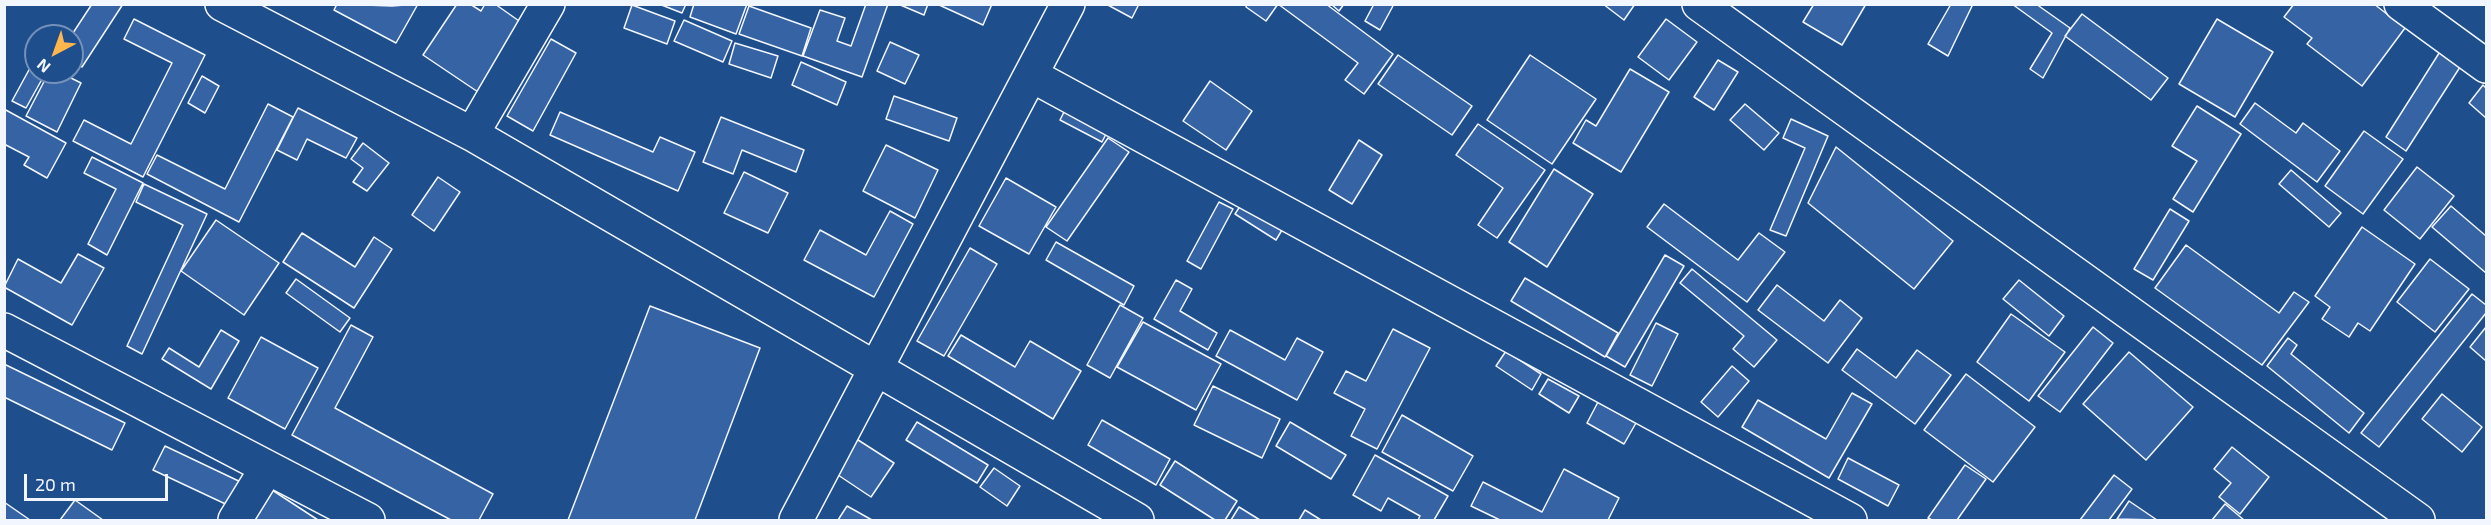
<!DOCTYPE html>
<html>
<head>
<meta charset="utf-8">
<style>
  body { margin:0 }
  #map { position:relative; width:2491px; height:525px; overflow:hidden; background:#1f4e8c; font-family:"Exo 2",sans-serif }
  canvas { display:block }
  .frame { position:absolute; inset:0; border:6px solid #f2f6ff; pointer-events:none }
  .north { position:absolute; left:24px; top:24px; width:60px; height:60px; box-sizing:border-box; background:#1f4e8c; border:2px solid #7391ba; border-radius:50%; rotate:221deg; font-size:16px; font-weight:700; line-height:24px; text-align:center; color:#f2f6ff }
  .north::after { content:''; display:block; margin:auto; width:21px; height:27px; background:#ffb74d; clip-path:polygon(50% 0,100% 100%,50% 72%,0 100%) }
  .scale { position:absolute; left:24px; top:474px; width:144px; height:27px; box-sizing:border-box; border:3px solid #f2f6ff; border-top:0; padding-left:8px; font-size:18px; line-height:21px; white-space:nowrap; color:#f2f6ff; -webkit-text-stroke:4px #1f4e8c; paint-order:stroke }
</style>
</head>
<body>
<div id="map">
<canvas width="2491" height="525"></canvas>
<div class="frame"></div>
<div class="north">N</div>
<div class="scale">20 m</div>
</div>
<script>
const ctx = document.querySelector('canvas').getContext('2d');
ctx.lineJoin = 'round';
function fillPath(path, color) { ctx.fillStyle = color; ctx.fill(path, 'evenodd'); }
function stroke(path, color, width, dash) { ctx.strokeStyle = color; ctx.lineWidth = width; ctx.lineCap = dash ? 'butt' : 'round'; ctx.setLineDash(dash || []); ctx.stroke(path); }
const building = new Path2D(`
  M92 4H123L82 67 72 60 71 36Z
  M337 4 392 6 418 4 396 43 334 10Z
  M457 4H470L481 11 485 4H495L529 28 484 96 423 55Z
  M659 4H686L682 13Z
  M694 4H747L736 34 690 17Z
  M866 4H888L862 77 803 56 820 10 845 18 837 41 851 46Z
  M898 4H928L924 15Z
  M937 4H992L983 25Z
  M1106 4H1139L1132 18Z
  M1247 4H1278L1266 21 1246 7Z
  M1278 4H1326L1393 54 1364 94 1345 80 1358 63Z
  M1331 4H1344L1339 11Z
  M1374 4H1394L1380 30 1365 21Z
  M1603 4H1635L1624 20Z
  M1814 4H1866L1842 45 1803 22Z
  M1951 4H1973L1948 56 1928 44Z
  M2012 4H2036L2070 28 2043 78 2030 69 2052 33Z
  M2294 4H2374L2405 28 2362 86 2307 44 2312 38 2284 17Z
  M632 5 675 21 667 44 624 28Z
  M749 6 811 28 802 56 739 34Z
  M2082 14 2168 78 2151 100 2065 36Z
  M134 19 205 55 143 177 73 141 84 120 131 144 172 63 124 39Z
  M1666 19 1697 42 1669 80 1638 57Z
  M2217 19 2273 52 2235 117 2179 84Z
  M684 20 732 41 723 62 674 41Z
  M551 39 576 53 533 131 507 116Z
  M890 42 919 55 905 84 877 71Z
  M735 43 778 56 771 78 729 64Z
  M2441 50 2462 64 2406 151 2386 137Z
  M1398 55 1472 106 1452 135 1378 84Z
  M1530 55 1596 99 1552 164 1487 120Z
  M36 57V72H46L26 108 12 101Z
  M1718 60 1738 72 1714 110 1694 97Z
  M801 62 846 82 837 105 792 85Z
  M1630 69 1669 92 1621 172 1573 143 1586 120 1596 126Z
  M49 72H59L81 83 57 132 26 116Z
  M202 76 219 86 205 113 188 103Z
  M1210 81 1252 111 1226 150 1183 121Z
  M2483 85 2486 88V118L2469 103Z
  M894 96 957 118 949 141 886 119Z
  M2255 103 2296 133 2303 123 2340 151 2317 182 2240 124Z
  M268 104 293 117 239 222 147 174 157 155 225 189Z
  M1745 104 1779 133 1764 150 1730 120Z
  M1067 106 1109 128 1102 142 1060 120Z
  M2197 106 2241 134 2193 212 2173 199 2197 161 2172 146Z
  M298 108 357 138 346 158 307 139 297 160 277 150Z
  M4 109 66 143 47 178 24 165 29 157 4 144Z
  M560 112 653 152 660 137 695 152 678 191 550 135Z
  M721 117 804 150 796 172 742 150 733 174 703 162Z
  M1791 119 1828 136 1786 236 1770 230 1805 148 1783 138Z
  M1478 124 1545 170 1497 238 1478 225 1503 188 1456 155Z
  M2364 131 2403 159 2363 214 2325 186Z
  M1108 138 1129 152 1067 241 1046 227Z
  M1359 140 1382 155 1352 204 1329 190Z
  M363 143 389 163 367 191 353 182 363 168 351 159Z
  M886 145 938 170 915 218 863 191Z
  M1836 147 1953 241 1914 289 1808 203Z
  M92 157 143 183 107 255 88 244 116 189 84 173Z
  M2417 167 2454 196 2420 239 2384 210Z
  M1554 169 1593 194 1547 267 1509 242Z
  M2291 170 2341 213 2329 227 2279 184Z
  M744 172 788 193 768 233 724 213Z
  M438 177 460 192 434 231 412 215Z
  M1006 178 1056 207 1029 254 979 226Z
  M144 184 207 214 142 354 127 346 183 225 136 202Z
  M1244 200 1285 225 1276 240 1235 214Z
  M1219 202 1233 209 1201 269 1187 261Z
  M1664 204 1738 260 1759 233 1785 252 1747 302 1647 227Z
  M2451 206 2486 236V273L2432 227Z
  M2170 209 2189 221 2153 280 2134 269Z
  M890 211 913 224 874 297 804 260 820 230 866 255Z
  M216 220 279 263 244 315 181 271Z
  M2362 227 2415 264 2370 331 2358 323 2349 337 2322 319 2330 307 2315 296Z
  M302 233 355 267 374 237 392 249 354 308 283 262Z
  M1056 242 1134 286 1124 305 1046 260Z
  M2186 245 2279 313 2294 292 2309 302 2262 365 2155 288Z
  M970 248 997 264 944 356 917 341Z
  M78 254 104 268 72 325 4 287 18 259 61 283Z
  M1665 255 1684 266 1625 367 1606 356Z
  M2430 259 2469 289 2435 332 2397 302Z
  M1692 269 1777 340 1754 367 1733 349 1744 336 1680 283Z
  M1525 278 1618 333 1605 357 1511 301Z
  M296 279 350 318 340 332 286 293Z
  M1176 280 1192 289 1180 311 1217 333 1208 350 1154 319Z
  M2019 280 2064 316 2049 336 2003 299Z
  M1777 285 1824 321 1840 300 1862 318 1828 363 1758 310Z
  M2472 294 2486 305V313L2379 447 2361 433Z
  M1120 305 1143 318 1110 378 1087 365Z
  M650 306 760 348 695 520H568Z
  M2011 314 2065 352 2029 401 1977 362Z
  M1143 322 1221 364 1196 410 1117 367Z
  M1656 323 1678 334 1652 386 1630 375Z
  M351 325 373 337 335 408 493 494 479 520H451L292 435Z
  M2093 327 2113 343 2060 412 2038 396Z
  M2486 327V361L2470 347Z
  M1393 329 1430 348 1377 449 1351 436 1365 409 1334 393 1346 371 1366 381Z
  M221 330 239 341 211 389 162 359 169 348 199 367Z
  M1230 330 1285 360 1297 338 1323 352 1297 400 1216 356Z
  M961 335 1015 367 1030 341 1081 371 1053 419 948 356Z
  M261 337 318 368 285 429 228 398Z
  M2288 338 2297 345 2291 354 2364 413 2349 433 2267 366Z
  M1857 349 1896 378 1917 350 1951 375 1915 424 1842 370Z
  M1506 351 1541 374 1532 390 1496 366Z
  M2129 352 2193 407 2146 460 2083 404Z
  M4 364 125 423 112 450 4 397Z
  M1732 366 1749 381 1718 417 1701 402Z
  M1966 374 2035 427 1993 482 1924 430Z
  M1548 379 1579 396 1569 413 1539 394Z
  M1213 386 1280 419 1262 458 1194 425Z
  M1852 393 1872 404 1829 478 1742 427 1758 400 1826 439Z
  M2442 394 2482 427 2462 452 2422 419Z
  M1598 402 1636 423 1624 444 1587 423Z
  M1402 415 1473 456 1453 491 1382 452Z
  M1102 420 1170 459 1156 485 1088 445Z
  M917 422 988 465 977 483 906 440Z
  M1290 422 1346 455 1331 479 1276 446Z
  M855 438 894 463 871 497 832 471Z
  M165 446 245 484 234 508 153 470Z
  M2232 447 2269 477 2240 514 2219 497 2231 483 2214 469Z
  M1375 455 1448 496 1434 520H1418L1420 516 1388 498 1381 511 1353 495Z
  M1848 458 1899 485 1888 506 1838 479Z
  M1175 461 1237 501 1225 520H1215L1160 485Z
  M1965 465 1986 479 1957 520H1932L1928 518Z
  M994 468 1020 486 1007 506 980 487Z
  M1564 469 1619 498 1608 520H1500L1471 506 1483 482 1542 512Z
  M2114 475 2132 489 2109 520H2080Z
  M269 488 318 520H248Z
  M75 500 103 520H60Z
  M2129 501 2157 520 2117 519Z
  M4 502 30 520H4Z
  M2225 504 2244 520H2212Z
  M847 506 872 520H838Z
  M1239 507 1260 520H1231Z
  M1305 510 1321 520H1299Z`);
fillPath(building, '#3563a3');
stroke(building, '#f2f6ff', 1.5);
const street = new Path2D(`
  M222 4 472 134 1137 520
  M1699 4 2418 520
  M2401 4 2486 66
  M1031 75 1850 520
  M472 134 548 4
  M4 330 368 520
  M235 520 267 468
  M796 520 1068 4`);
stroke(street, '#f2f6ff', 36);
stroke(street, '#1f4e8c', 33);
</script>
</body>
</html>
